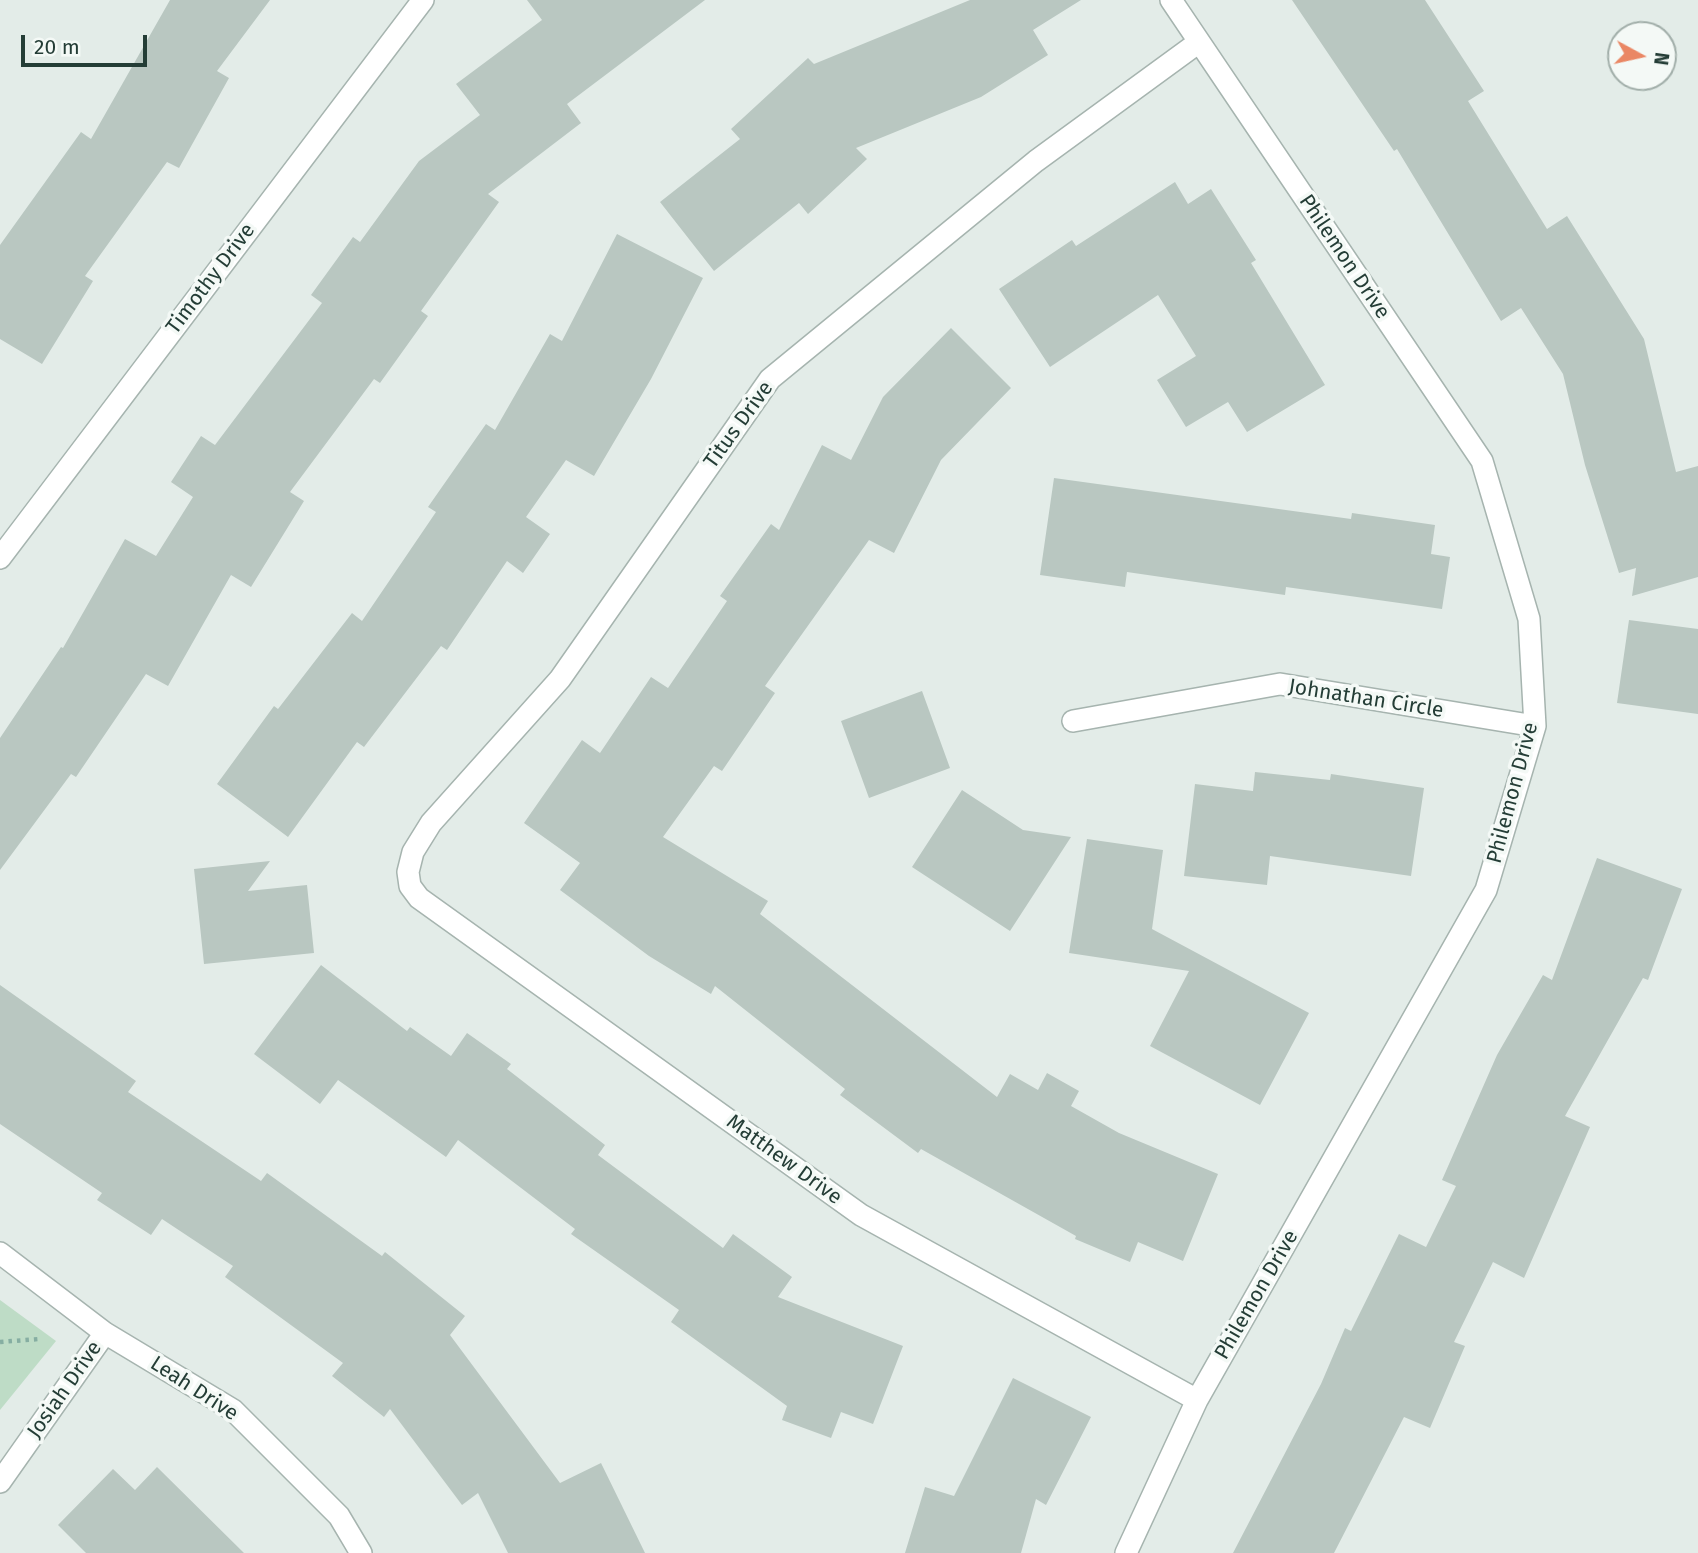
<!DOCTYPE html>
<html>
<head>
<meta charset="utf-8">
<style>
  body { margin:0 }
  #map { position:relative; width:1698px; height:1553px; overflow:hidden; background:#e3ece8; font-family:"Fira Sans",sans-serif }
  canvas { display:block }
  .north { position:absolute; left:1607px; top:21px; width:70px; height:70px; box-sizing:border-box; background:#f4f9f6; border:2px solid #a1aea9; border-radius:50%; rotate:98deg; font-size:19px; font-weight:700; line-height:28px; text-align:center; color:#243d36 }
  .north::after { content:''; display:block; margin:auto; width:24px; height:32px; background:#ea8764; clip-path:polygon(50% 0,100% 100%,50% 72%,0 100%) }
  .scale { position:absolute; left:21px; top:35px; width:126px; height:32px; box-sizing:border-box; border:4px solid #243d36; border-top:0; padding-left:9px; font-size:21px; line-height:24px; white-space:nowrap; color:#243d36; -webkit-text-stroke:5px #f4f9f6; paint-order:stroke }
</style>
</head>
<body>
<div id="map">
<canvas width="1698" height="1553"></canvas>
<div class="north">N</div>
<div class="scale">20 m</div>
</div>
<script>
const ctx = document.querySelector('canvas').getContext('2d');
ctx.lineJoin = 'round';
function fillPath(path, color) { ctx.fillStyle = color; ctx.fill(path, 'evenodd'); }
function stroke(path, color, width, dash) { ctx.strokeStyle = color; ctx.lineWidth = width; ctx.lineCap = dash ? 'butt' : 'round'; ctx.setLineDash(dash || []); ctx.stroke(path); }
function drawText(font, color, halo, rows, align = 'center') {
  ctx.font = font + ' "Fira Sans",sans-serif'; ctx.lineWidth = 7; ctx.setLineDash([]); ctx.textBaseline = 'middle'; ctx.strokeStyle = halo; ctx.fillStyle = color; for (const [text, x, y, turn = 0] of rows) {
    ctx.save(); ctx.translate(x, y); ctx.rotate((+turn || 0) * Math.PI / 180); ctx.textAlign = isNaN(turn) ? turn : align; if (halo) ctx.strokeText(text, 0, 0); ctx.fillText(text, 0, 0); ctx.restore();
  }
}
fillPath(new Path2D(`
  M0 1300 56 1341 0 1410Z`), '#bedcc6');
fillPath(new Path2D(`
  M170 0H270L217 71 229 78 179 168 167 162 85 276 93 281 42 364 0 339V245L81 132 91 139Z
  M527 0H705L567 104 581 123 488 194 499 202 421 311 428 316 380 383 374 379 290 492 304 501 251 587 231 575 168 686 146 674 76 777 71 774 0 870V738L61 647 63 648 125 539 156 556 193 497 171 482 201 436 215 445 322 303 311 295 353 237 360 242 419 161 480 115 456 84 542 20Z
  M970 0H1081L1033 30 1048 55 981 97 856 148 867 159 808 214 799 203 714 271 660 202 740 139 731 129 808 58 814 64Z
  M1292 0H1425L1484 91 1468 101 1547 229 1567 216 1644 339 1676 472 1698 466V577L1632 596 1636 568 1619 573 1585 465 1563 374 1521 308 1501 321 1397 149 1394 151Z
  M1175 182 1188 204 1211 189 1256 260 1251 263 1325 385 1247 432 1228 402 1186 427 1157 380 1196 356 1158 295 1050 367 999 289 1072 240 1076 246Z
  M617 234 703 278 651 379 594 476 566 460 526 517 550 534 523 573 507 561 447 650 441 646 364 747 357 742 288 837 217 784 274 706 278 709 352 613 362 621 436 512 428 507 486 424 495 430 550 334 562 341Z
  M951 328 1011 388 941 460 894 553 869 540 765 686 775 693 722 771 714 766 663 837 768 901 760 914 997 1097 1010 1074 1038 1090 1047 1073 1079 1091 1071 1106 1119 1133 1218 1174 1183 1261 1138 1242 1130 1262 1075 1239 1076 1236 921 1149 918 1153 840 1095 845 1089 715 986 711 994 649 956 560 890 580 863 524 823 582 740 600 753 651 677 668 688 727 601 720 596 771 524 779 530 822 445 851 460 883 397Z
  M1054 478 1351 519 1352 513 1435 525 1431 554 1450 557 1442 609 1286 587 1285 595 1127 572 1125 587 1040 575Z
  M1629 620 1698 629V714L1617 703Z
  M922 691 950 768 869 798 841 721Z
  M1255 772 1330 780 1331 774 1424 788 1411 876 1270 856 1267 885 1184 876 1195 784 1253 791Z
  M962 790 1023 830 1071 837 1010 931 912 867Z
  M1087 839 1163 850 1152 929 1309 1013 1260 1105 1150 1046 1189 971 1069 953Z
  M1597 858 1682 889 1648 980 1643 978 1565 1116 1590 1127 1524 1278 1493 1262 1454 1342 1465 1346 1430 1428 1404 1417 1334 1553H1233L1321 1384 1345 1328 1351 1331 1399 1234 1426 1247 1456 1186 1442 1180 1497 1055 1543 975 1552 980Z
  M270 861 248 891 307 885 314 953 204 964 194 869Z
  M321 965 407 1031 410 1027 451 1056 467 1033 511 1064 507 1069 605 1145 598 1155 723 1248 733 1234 792 1277 778 1297 903 1346 873 1424 841 1412 831 1438 782 1420 787 1406 671 1322 679 1310 571 1234 575 1229 458 1140 446 1157 338 1080 320 1104 254 1054Z
  M0 985 136 1081 128 1092 261 1181 267 1173 382 1256 385 1252 465 1316 450 1335 560 1483 601 1463 645 1553H508L478 1493 462 1505 390 1409 384 1417 332 1376 343 1363 225 1277 233 1266 162 1219 151 1235 97 1200 102 1193 0 1124Z
  M1013 1378 1091 1417 1046 1505 1036 1499 1021 1553H905L925 1487 954 1496Z
  M157 1467 244 1553H86L58 1525 113 1469 135 1490Z`), '#b9c7c1');
const minor = new Path2D(`
  M0 558 423 0
  M1073 721 1280 684 1535 726
  M0 1253 105 1333 233 1410 339 1516 361 1553
  M1197 1400 861 1215 419 898 410 886 408 872 413 852 431 823 560 679 770 379 1036 161 1199 42
  M0 1482 105 1333
  M1126 1553 1197 1400 1486 890 1535 726 1529 619 1482 461 1171 0`);
stroke(minor, '#a6b4af', 24);
stroke(new Path2D(`
  M0 1342 39 1339`), '#86aea2', 4.5, [3.5, 5]);
stroke(minor, '#fff', 21);
drawText('21px', '#243d36', '#f4f9f6', [
  ["Philemon Drive",1344,257,56],
  ["Timothy Drive",211,279,-53],
  ["Titus Drive",739,425,-54],
  ["Johnathan Circle",1366,699,9],
  ["Philemon Drive",1513,793,-75],
  ["Matthew Drive",784,1160,36],
  ["Philemon Drive",1257,1295,-60],
  ["Leah Drive",194,1389,33],
  ["Josiah Drive",65,1390,-55]
]);
</script>
</body>
</html>
